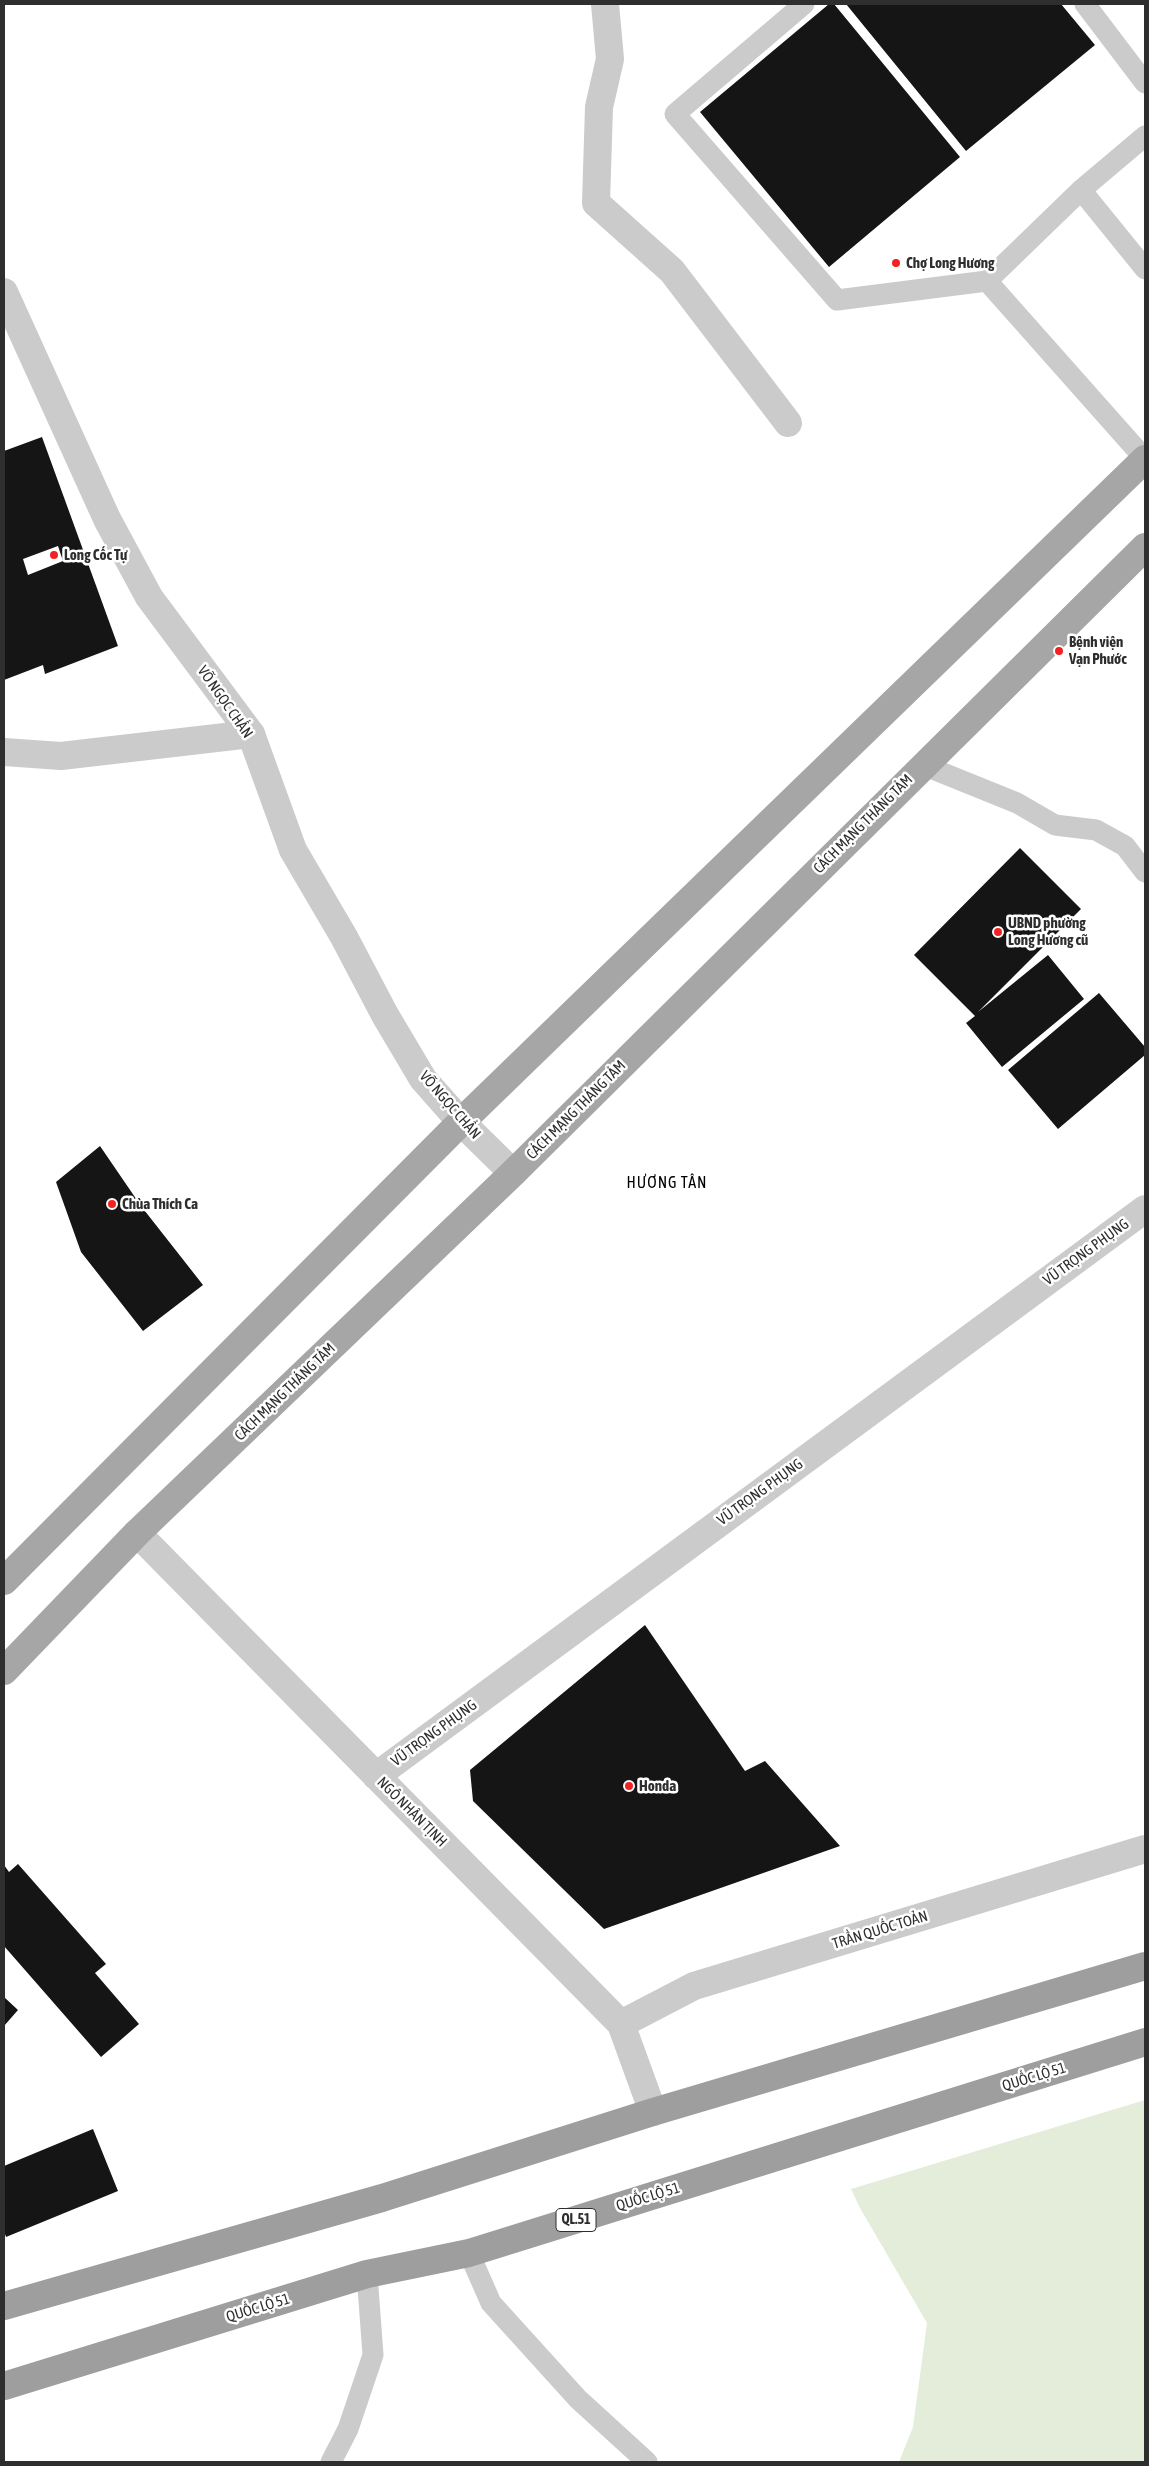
<!DOCTYPE html>
<html>
<head>
<meta charset="utf-8">
<style>
  body { margin:0 }
  #map { position:relative; width:1149px; height:2466px; overflow:hidden; background:#fff; font-family:"Asap Condensed",sans-serif }
  canvas { display:block }
  .frame { position:absolute; inset:0; border:5px solid #2e2e2e; pointer-events:none }
</style>
</head>
<body>
<div id="map">
<canvas width="1149" height="2466"></canvas>
<div class="frame"></div>
</div>
<script>
const ctx = document.querySelector('canvas').getContext('2d');
ctx.lineJoin = 'round';
function fillPath(path, color) { ctx.fillStyle = color; ctx.fill(path, 'evenodd'); }
function stroke(path, color, width, dash) { ctx.strokeStyle = color; ctx.lineWidth = width; ctx.lineCap = dash ? 'butt' : 'round'; ctx.setLineDash(dash || []); ctx.stroke(path); }
function drawText(font, color, halo, rows, align = 'center') {
  ctx.font = font + ' "Asap Condensed",sans-serif'; ctx.lineWidth = 5; ctx.setLineDash([]); ctx.textBaseline = 'middle'; ctx.strokeStyle = halo; ctx.fillStyle = color; for (const [text, x, y, turn = 0] of rows) {
    ctx.save(); ctx.translate(x, y); ctx.rotate((+turn || 0) * Math.PI / 180); ctx.textAlign = isNaN(turn) ? turn : align; if (halo) ctx.strokeText(text, 0, 0); ctx.fillText(text, 0, 0); ctx.restore();
  }
}
fillPath(new Path2D(`
  M1145 2100V2462H899L913 2427 927 2323 860 2208 851 2189Z`), '#e3edda');
fillPath(new Path2D(`
  M829 4H834L960 157 829 267 700 112Z
  M846 4H1061L1095 45 966 151Z
  M42 437 118 646 45 674 43 665 4 680V451ZM58 546 63 561 28 575 23 559Z
  M1020 848 1081 909 978 1012 1048 955 1084 999 1002 1067 966 1023 975 1016 914 955Z
  M1099 993 1145 1047V1055L1058 1129 1008 1070Z
  M100 1146 141 1206 203 1285 143 1331 81 1252 56 1182Z
  M645 1625 745 1771 765 1761 840 1846 604 1929 473 1801 470 1770Z
  M18 1864 106 1964 95 1973 139 2024 101 2057 4 1946V1865L9 1872Z
  M4 1997 18 2010 4 2026Z
  M93 2129 118 2191 6 2237 4 2231V2166Z`), '#151515');
stroke(new Path2D(`
  M804 4 675 114 837 300 987 281 1081 190 1145 136
  M1085 4 1145 83
  M1081 190 1145 269
  M987 281 1145 459
  M923 765 1017 803 1055 825 1096 830 1125 846 1145 872
  M469 2253 491 2303 578 2399 647 2462
  M331 2462 348 2429 373 2355 367 2274`), '#cbcbcb', 21);
stroke(new Path2D(`
  M605 4 610 59 599 107 596 203 672 271 788 423
  M4 752 61 756 251 734
  M137 1533 621 2024 653 2112
  M376 1776 1145 1209
  M621 2024 694 1986 1145 1849`), '#cbcbcb', 28);
stroke(new Path2D(`
  M4 292 107 519 149 597 251 734 293 850 344 937 385 1015 423 1079 461 1122 513 1173`), '#cbcbcb', 28);
stroke(new Path2D(`
  M4 1581 461 1122 1145 459
  M4 1671 137 1533 513 1173 1145 547`), '#a6a6a6', 28);
stroke(new Path2D(`
  M4 2306 382 2198 653 2112 1145 1966
  M4 2386 367 2274 469 2253 1145 2042`), '#9e9e9e', 28);
for (const [x, y, r, color] of [
  [896,263,5,"#f42123"],
  [54,555,5,"#f42123"],
  [1059,651,5,"#f42123"],
  [998,932,5,"#f42123"],
  [112,1204,5,"#f42123"],
  [629,1786,5,"#f42123"]
]) { const dot = new Path2D(); dot.arc(x, y, r, 0, 2 * Math.PI); ctx.fillStyle = color; ctx.fill(dot); stroke(dot, '#fff', 2); }
for (const [x, y, w] of [
  [576,2220,40]
]) { const box = new Path2D(); box.roundRect(x - w / 2, y - 11.5, w, 23, 4); ctx.fillStyle = '#fff'; ctx.fill(box); stroke(box, '#2e2e2e', 1); }
drawText('bold 14px', '#2e2e2e', null, [
  ["QL.51",576,2220]
]);
drawText('bold 15px', '#2e2e2e', '#fff', [
  ["Chợ Long Hương",906,263],
  ["Long Cốc Tự",64,555],
  ["Bệnh viện",1069,642],
  ["Vạn Phước",1069,659],
  ["UBND phường",1008,923],
  ["Long Hương cũ",1008,940],
  ["Chùa Thích Ca",122,1204],
  ["Honda",639,1786]
], 'left');
drawText('15px', '#2e2e2e', '#fff', [
  ["VÕ NGỌC CHẤN",225,702,55],
  ["CÁCH MẠNG THÁNG TÁM",863,824,-45],
  ["VÕ NGỌC CHẤN",450,1105,49],
  ["CÁCH MẠNG THÁNG TÁM",576,1110,-45],
  ["VŨ TRỌNG PHỤNG",1086,1252,-36],
  ["CÁCH MẠNG THÁNG TÁM",285,1392,-44],
  ["VŨ TRỌNG PHỤNG",760,1492,-36],
  ["VŨ TRỌNG PHỤNG",434,1733,-36],
  ["NGÔ NHÂN TỊNH",412,1812,45],
  ["TRẦN QUỐC TOẢN",880,1930,-17],
  ["QUỐC LỘ 51",1034,2077,-17],
  ["QUỐC LỘ 51",648,2197,-17],
  ["QUỐC LỘ 51",258,2308,-17]
]);
ctx.letterSpacing = '1px';
drawText('16px', '#000', '#fff', [
  ["HƯƠNG TÂN",667,1183]
]);
ctx.letterSpacing = '0px';
</script>
</body>
</html>
